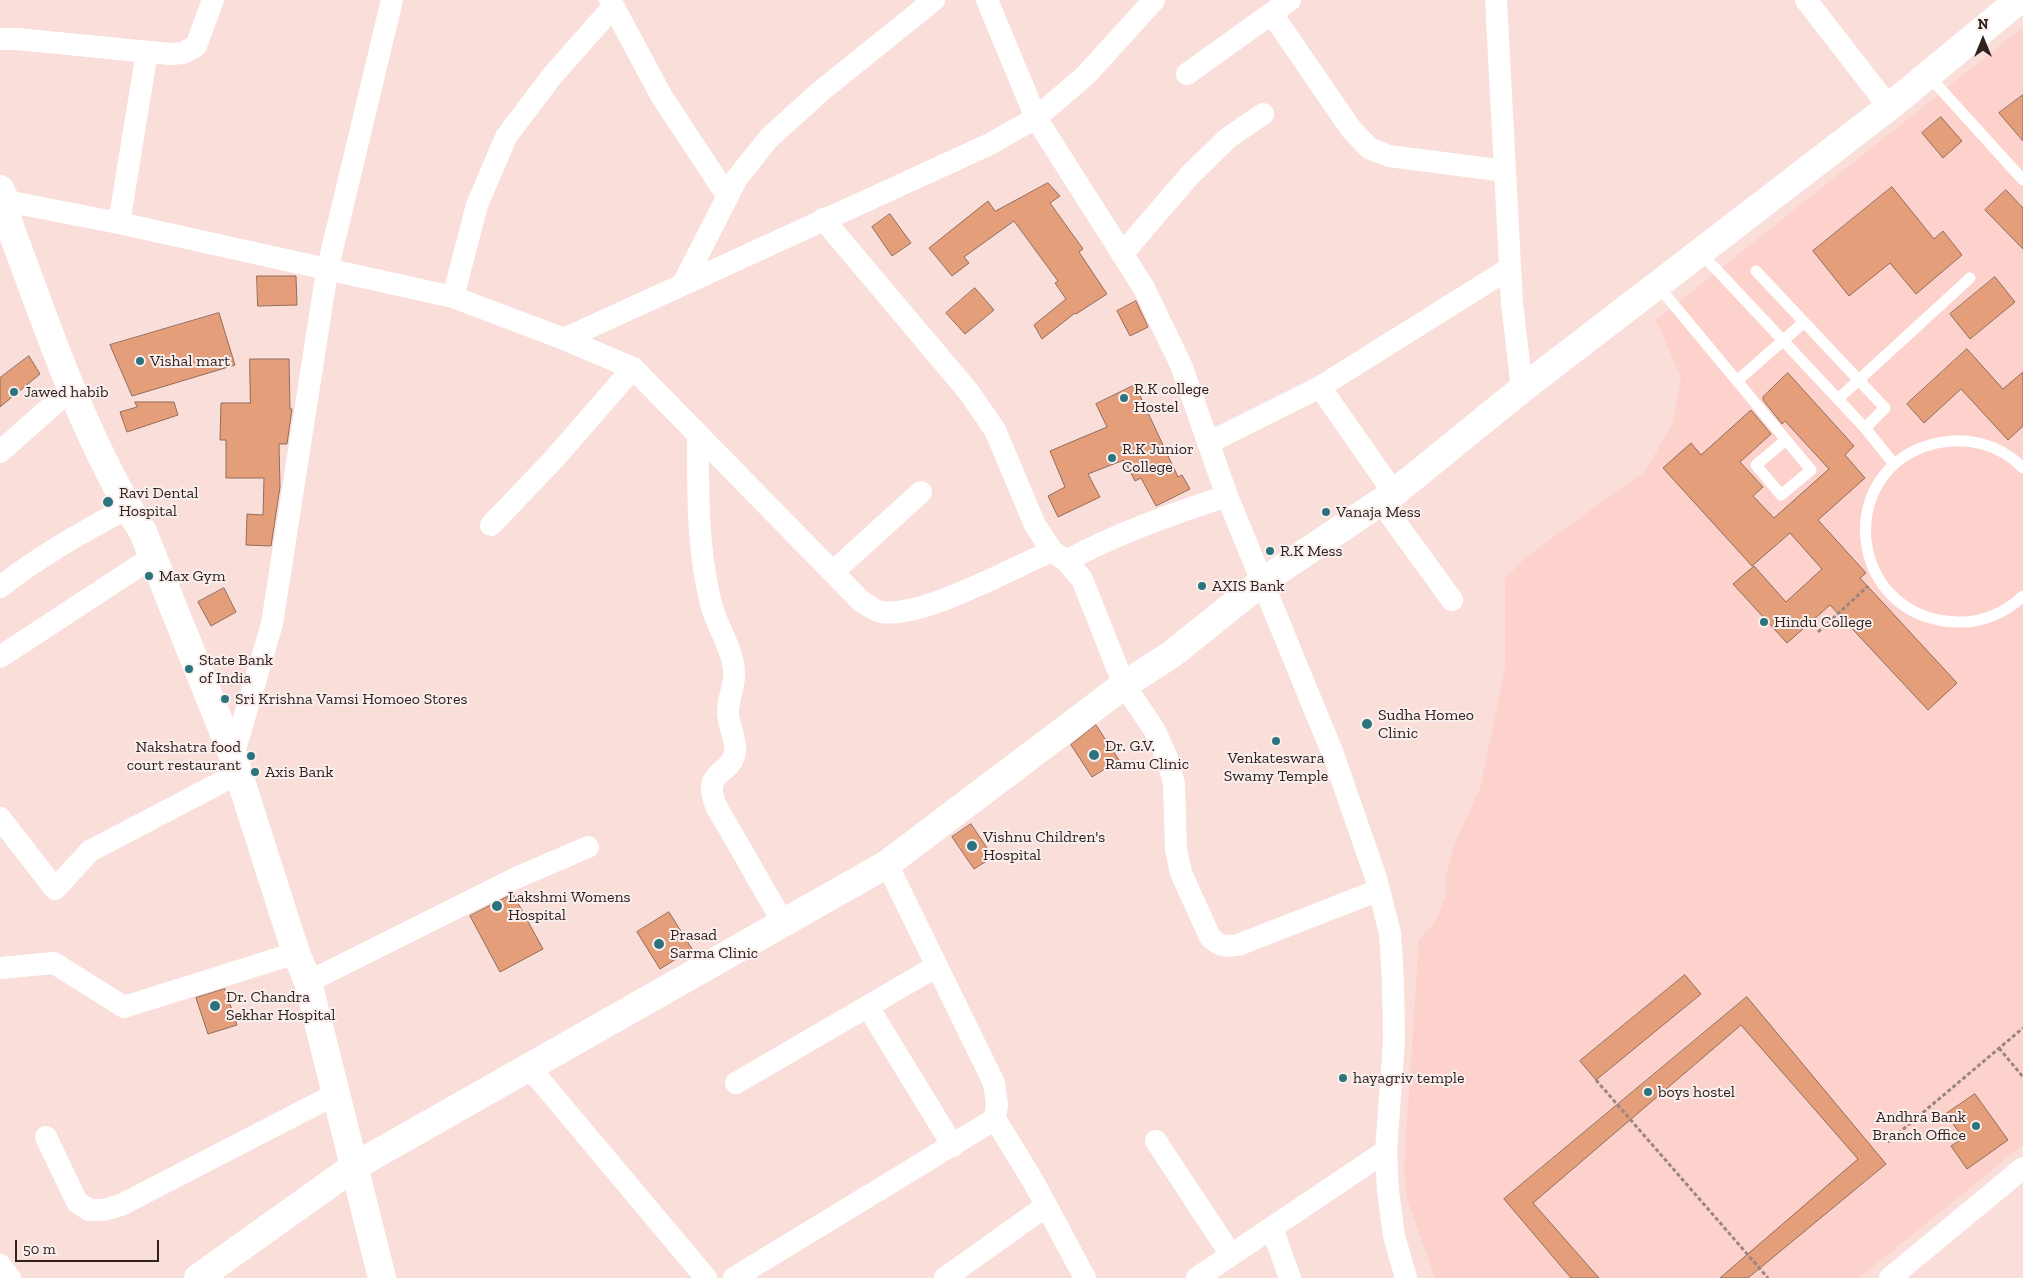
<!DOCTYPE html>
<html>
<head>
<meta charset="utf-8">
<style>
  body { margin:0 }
  #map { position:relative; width:2023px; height:1278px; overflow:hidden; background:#f9deda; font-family:"Zilla Slab",serif }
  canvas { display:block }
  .north { position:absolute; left:1958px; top:15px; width:50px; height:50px; -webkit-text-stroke:4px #f9f0ee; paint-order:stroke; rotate:0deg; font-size:14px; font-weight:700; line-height:20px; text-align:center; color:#31211f }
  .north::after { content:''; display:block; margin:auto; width:18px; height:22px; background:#31211f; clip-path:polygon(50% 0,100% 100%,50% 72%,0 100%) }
  .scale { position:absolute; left:15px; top:1240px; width:144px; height:22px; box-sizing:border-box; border:2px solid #31211f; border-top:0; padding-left:6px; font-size:15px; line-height:18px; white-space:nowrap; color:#31211f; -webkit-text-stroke:4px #f9f0ee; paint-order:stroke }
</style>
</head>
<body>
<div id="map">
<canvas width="2023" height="1278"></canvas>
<div class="north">N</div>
<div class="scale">50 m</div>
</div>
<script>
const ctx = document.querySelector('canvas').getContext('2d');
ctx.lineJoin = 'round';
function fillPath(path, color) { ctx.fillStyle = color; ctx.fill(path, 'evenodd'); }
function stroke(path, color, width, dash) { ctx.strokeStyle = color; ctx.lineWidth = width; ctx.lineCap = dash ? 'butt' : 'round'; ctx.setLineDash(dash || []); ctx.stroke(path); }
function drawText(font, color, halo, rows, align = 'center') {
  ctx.font = font + ' "Zilla Slab",serif'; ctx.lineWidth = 4; ctx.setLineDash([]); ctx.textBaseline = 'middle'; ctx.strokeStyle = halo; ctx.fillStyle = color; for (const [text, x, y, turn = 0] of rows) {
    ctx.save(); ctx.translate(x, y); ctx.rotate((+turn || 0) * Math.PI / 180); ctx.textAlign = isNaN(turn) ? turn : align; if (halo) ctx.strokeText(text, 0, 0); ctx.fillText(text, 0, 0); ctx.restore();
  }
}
fillPath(new Path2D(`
  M2023 27V1145L1859 1278H1435L1407 1199 1404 1169 1419 939 1434 924 1446 897V875L1455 842 1480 789 1505 667V578L1526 557 1645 471 1673 423 1681 378 1656 320Z`), '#fdd2cc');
const building = new Path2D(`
  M2023 95V141L1999 113Z
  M1941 117 1962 141 1943 158 1922 133Z
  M1048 183 1060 196 1050 203 1083 249 1079 252 1107 294 1076 314 1075 313 1042 339 1034 325 1066 299 1055 283 1058 281 1014 221 964 257 969 263 952 276 929 248 988 201 995 211Z
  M1892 187 1934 239 1943 231 1962 255 1916 294 1890 263 1849 296 1813 251Z
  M2006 190 2023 208V249L1985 210Z
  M890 214 911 243 892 256 872 227Z
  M257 276H296L297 305 258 306Z
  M1995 277 2015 302 1970 339 1950 314Z
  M975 288 994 310 965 334 946 313Z
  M1136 301 1148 327 1130 336 1117 311Z
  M219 313 235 365 132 396 110 345Z
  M1967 349 2003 389 2023 372V426L2008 440 1961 389 1924 423 1907 404Z
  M29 356 40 374 0 407V378Z
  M250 359H289L290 409H292L287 444H279L280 487 271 546 246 545 247 514 263 515 264 478H226V440H220L221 403H250Z
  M1788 373 1854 446 1845 455 1865 478 1818 520 1866 573 1860 578 1957 683 1928 710 1830 605 1787 643 1733 584 1754 566 1786 602 1822 569 1790 533 1752 566 1663 468 1691 443 1701 455 1751 410 1771 434 1740 462 1763 487 1753 496 1774 518 1829 469 1785 421 1782 424 1763 400V397Z
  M1135 385 1178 477 1182 475 1190 489 1156 506 1141 478 1135 481 1124 460 1088 474 1100 497 1058 517 1048 496 1065 487 1050 451 1107 427 1096 404Z
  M135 402H174L178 415 127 432 120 412 137 407Z
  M224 588 236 612 211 626 198 602Z
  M1096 725 1119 760 1092 777 1071 745Z
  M971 824 993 857 974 869 952 837Z
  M513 894 543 949 500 972 470 916Z
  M669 912 692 949 660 969 637 932Z
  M1685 975 1701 994 1596 1080 1580 1061Z
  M225 989 237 1025 208 1034 196 998Z
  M1747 997 1886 1164 1748 1278H1720L1858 1159 1741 1025 1533 1203 1599 1278H1571L1504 1199Z
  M1975 1094 2008 1140 1967 1169 1951 1146 1963 1138 1946 1114Z`);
fillPath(building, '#e59e7a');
stroke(building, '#906d5c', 1);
stroke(new Path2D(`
  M1818 632 1868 586
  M1999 1048 2023 1077
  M1596 1080 1768 1278
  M1888 1142 2023 1028`), '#9b8582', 3, [4, 2.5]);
stroke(new Path2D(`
  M1927 74 2023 180
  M1700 252 1865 428 1885 408 1756 271
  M1658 286 1811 470 1781 495 1756 465 1786 440
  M1737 381 1804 322
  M1838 399 1970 278
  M1865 428 1894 464
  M2023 468C2001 445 1968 436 1937 443 1831 467 1847 620 1958 622 1982 623 2007 612 2023 596`), '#fff', 11);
stroke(new Path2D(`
  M610 0 662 97 728 197
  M987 0 1036 118 1144 288 1181 365 1227 496 1333 754 1376 878 1390 933 1393 981 1394 1042 1386 1151 1388 1191 1394 1236 1406 1278
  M1496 0 1512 303 1522 389
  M1806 0 1889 107
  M1272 14 1351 129 1369 148 1389 156 1505 171
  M0 39H17L170 54 183 53 196 46 213 0
  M1187 74 1290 0
  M6 201 119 223 453 297 564 339 988 145 1036 118 1086 75 1154 0
  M823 219 968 391 995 430 1035 525 1052 551 1066 561 1082 579 1124 685 1154 729 1167 758 1174 784 1176 849 1181 873 1210 937C1219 946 1225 947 1238 945L1379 890
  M119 223 147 52
  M1122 254 1190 175 1228 138 1263 114
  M684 282 737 178 769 138 821 91 934 0
  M453 297 477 205 506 137 552 76 613 7
  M564 339 633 368 861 601C867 605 875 611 882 612 923 618 1012 568 1052 551
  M1320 387 1394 493
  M698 434C698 492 697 548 711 604 717 628 735 651 734 676 734 689 727 701 728 714 729 726 736 739 735 751 732 777 701 768 716 806L784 924
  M1208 443 1320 387 1510 268
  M0 452 71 389
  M1380 501 1452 600
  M491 525 555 458 633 368
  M1066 561C1118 533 1172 514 1227 496
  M833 572 921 492
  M0 587C40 556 83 531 128 508
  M0 657 154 556
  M233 756 272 624 327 271 392 0
  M0 818 55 889 90 851 239 773
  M0 968 54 963 124 1007 296 953
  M308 982 518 877 588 847
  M868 1007 953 1146
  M529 1067 706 1278
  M736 1083 937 966
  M995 1119 1033 1181 1085 1278
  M46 1137 77 1202 89 1210H104L121 1205 336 1094
  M1156 1141 1231 1255
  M1272 1228 1290 1278
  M0 1265 10 1278
  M734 1278 995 1119 997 1104 994 1083 887 864
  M945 1278 1046 1206
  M1197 1278 1386 1151
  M1890 1278 2023 1168`), '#fff', 22);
stroke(new Path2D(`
  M0 189 6 201 8 221C47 326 83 436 143 532L233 756 296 953 308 982 382 1278
  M198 1278 355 1166 887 864 1124 685 1172 654 1263 581 1394 493 1522 389 1889 107 2019 0`), '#fff', 28);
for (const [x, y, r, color] of [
  [140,361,5,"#2b737d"],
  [14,392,5,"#2b737d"],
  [1124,398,5,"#2b737d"],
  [1112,458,5,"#2b737d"],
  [108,502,6,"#2b737d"],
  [1326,512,5,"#2b737d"],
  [1270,551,5,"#2b737d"],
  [149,576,5,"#2b737d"],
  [1202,586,5,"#2b737d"],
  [1764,622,5,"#2b737d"],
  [189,669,5,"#2b737d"],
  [225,699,5,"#2b737d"],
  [1367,724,6,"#2b737d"],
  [1276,741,5,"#2b737d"],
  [1094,755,6,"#2b737d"],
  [251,756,5,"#2b737d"],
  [255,772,5,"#2b737d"],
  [972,846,6,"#2b737d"],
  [497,906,6,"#2b737d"],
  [659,944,6,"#2b737d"],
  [215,1006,6,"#2b737d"],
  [1343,1078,5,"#2b737d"],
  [1648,1092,5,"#2b737d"],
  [1976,1126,5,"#2b737d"]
]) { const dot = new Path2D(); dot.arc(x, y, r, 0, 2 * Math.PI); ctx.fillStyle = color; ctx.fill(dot); stroke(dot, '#f9f0ee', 2); }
drawText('16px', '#31211f', '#f9f0ee', [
  ["Vishal mart",150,361],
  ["R.K college",1134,389],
  ["Hostel",1134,407],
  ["Jawed habib",24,392],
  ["R.K Junior",1122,449],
  ["College",1122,467],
  ["Ravi Dental",119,493],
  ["Hospital",119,511],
  ["Vanaja Mess",1336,512],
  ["R.K Mess",1280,551],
  ["Max Gym",159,576],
  ["AXIS Bank",1212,586],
  ["Hindu College",1774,622],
  ["State Bank",199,660],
  ["of India",199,678],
  ["Sri Krishna Vamsi Homoeo Stores",235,699],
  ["Sudha Homeo",1378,715],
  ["Clinic",1378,733],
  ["Dr. G.V.",1105,746],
  ["Ramu Clinic",1105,764],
  ["Nakshatra food",241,747,"right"],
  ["court restaurant",241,765,"right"],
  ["Venkateswara",1276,758,"center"],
  ["Swamy Temple",1276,776,"center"],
  ["Axis Bank",265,772],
  ["Vishnu Children's",983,837],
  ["Hospital",983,855],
  ["Lakshmi Womens",508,897],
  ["Hospital",508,915],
  ["Prasad",670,935],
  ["Sarma Clinic",670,953],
  ["Dr. Chandra",226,997],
  ["Sekhar Hospital",226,1015],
  ["hayagriv temple",1353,1078],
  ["boys hostel",1658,1092],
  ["Andhra Bank",1966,1117,"right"],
  ["Branch Office",1966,1135,"right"]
], 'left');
</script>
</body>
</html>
